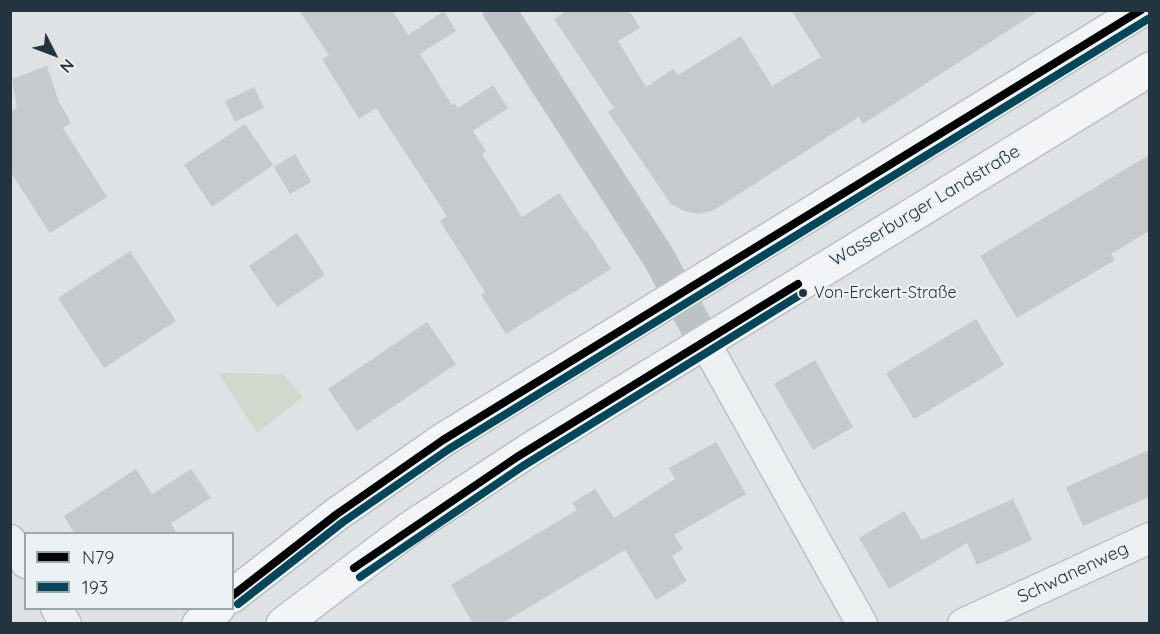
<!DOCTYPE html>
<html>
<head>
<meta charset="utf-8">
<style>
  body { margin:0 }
  #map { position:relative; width:1160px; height:634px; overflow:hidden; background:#dee2e4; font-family:Quicksand,sans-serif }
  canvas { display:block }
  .frame { position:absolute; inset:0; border:12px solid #24343f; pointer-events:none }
  .legend { position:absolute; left:24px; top:532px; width:210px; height:78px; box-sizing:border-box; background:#ebf1f5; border:2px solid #9ba5ac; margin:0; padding:8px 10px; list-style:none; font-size:18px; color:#24343f }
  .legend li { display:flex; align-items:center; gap:12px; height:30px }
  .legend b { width:30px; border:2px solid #9ba5ac }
  .north { position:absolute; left:24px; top:24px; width:60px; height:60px; -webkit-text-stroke:4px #ebf1f5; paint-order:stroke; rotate:132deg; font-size:16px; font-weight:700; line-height:24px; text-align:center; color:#24343f }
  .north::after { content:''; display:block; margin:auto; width:21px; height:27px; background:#24343f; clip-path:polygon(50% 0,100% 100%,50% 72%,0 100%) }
</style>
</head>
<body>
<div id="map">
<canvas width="1160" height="634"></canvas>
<div class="frame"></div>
<ul class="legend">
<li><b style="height:8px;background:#000"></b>N79</li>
<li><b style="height:8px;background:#00465a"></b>193</li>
</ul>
<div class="north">N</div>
</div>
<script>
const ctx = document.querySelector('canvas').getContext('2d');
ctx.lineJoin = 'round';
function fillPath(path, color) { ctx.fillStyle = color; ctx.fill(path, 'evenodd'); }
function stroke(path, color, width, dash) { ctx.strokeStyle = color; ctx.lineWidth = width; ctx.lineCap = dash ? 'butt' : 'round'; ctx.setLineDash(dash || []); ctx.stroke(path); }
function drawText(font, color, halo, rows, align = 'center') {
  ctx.font = font + ' Quicksand,sans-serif'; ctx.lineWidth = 4.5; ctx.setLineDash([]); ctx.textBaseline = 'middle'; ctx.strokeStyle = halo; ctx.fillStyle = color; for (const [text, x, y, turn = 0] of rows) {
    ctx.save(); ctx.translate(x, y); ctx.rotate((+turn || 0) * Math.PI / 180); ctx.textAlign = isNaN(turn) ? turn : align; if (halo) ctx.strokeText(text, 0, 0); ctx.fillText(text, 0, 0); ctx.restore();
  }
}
fillPath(new Path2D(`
  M218 373 283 374 303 397 257 433Z`), '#d1d9ce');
fillPath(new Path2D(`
  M299 10H392L408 35 444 11 456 31 420 54 452 105 454 103 458 108 493 85 508 108 473 131 486 151 482 154 522 217 559 193 585 231 586 230 611 269 506 334 481 295 485 292 440 221 447 216 376 108 359 119 322 59 329 55Z
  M567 10H629L640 28 618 41 646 87 673 69 678 75 741 36 772 86 821 57 791 10H1040L863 124 859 117 714 210 699 214 684 211 671 204 608 112 614 108 554 19Z
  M47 66 59 102 71 123 63 128 107 197 50 233 10 171V113L17 108 12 79Z
  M254 87 264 108 235 122 225 101Z
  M245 124 273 165 212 207 184 165Z
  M295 154 311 182 290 194 274 167Z
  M1149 155V231L1111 254 1115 260 1017 318 980 256Z
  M297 233 325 275 277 307 249 266Z
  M130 251 176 321 104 368 58 298Z
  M976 319 1004 365 914 419 886 373Z
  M427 322 456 364 357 431 328 389Z
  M815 360 853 427 813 450 774 384Z
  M716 442 746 494 674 535 683 549 672 556 687 581 656 600 625 550 501 624H473L451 585 577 510 572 503 595 489 614 518 675 479 669 468Z
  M1149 450V497L1083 526 1066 487Z
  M136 469 152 494 191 469 211 498 171 523 177 534H75L64 516Z
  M1013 499 1032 540 977 565 967 543 889 589 859 538 904 511 922 540Z`), '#c6cacc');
const street = new Path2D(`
  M704 341 862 624
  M10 540 26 563
  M56 608 66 624
  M963 624 1150 538`);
const primary = new Path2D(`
  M232 596 337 514 443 440 1142 10
  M199 624 218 608
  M283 624 409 529 531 449 1150 69`);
stroke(street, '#bcc0c2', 33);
stroke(primary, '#babfc2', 36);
stroke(street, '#edf0f1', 30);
stroke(new Path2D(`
  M499 10 659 258 704 341`), '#bcc2c5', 33);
stroke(primary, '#f2f4f5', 33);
stroke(new Path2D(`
  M354 568 517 457 798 284
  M232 596 337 514 443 440 1141 10`), '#000', 8);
stroke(new Path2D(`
  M360 577 523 466 803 293
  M238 604 343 522 449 449 1148 19`), '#00465a', 8);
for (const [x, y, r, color] of [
  [803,293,5,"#24343f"]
]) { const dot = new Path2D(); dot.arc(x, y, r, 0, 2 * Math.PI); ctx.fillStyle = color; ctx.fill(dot); stroke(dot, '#ebf1f5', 2); }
drawText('16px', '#24343f', '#ebf1f5', [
  ["Von-Erckert-Straße",814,293]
], 'left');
drawText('18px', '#24343f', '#ebf1f5', [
  ["Wasserburger Landstraße",925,206,-31],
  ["Schwanenweg",1073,573,-25]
]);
</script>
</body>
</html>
